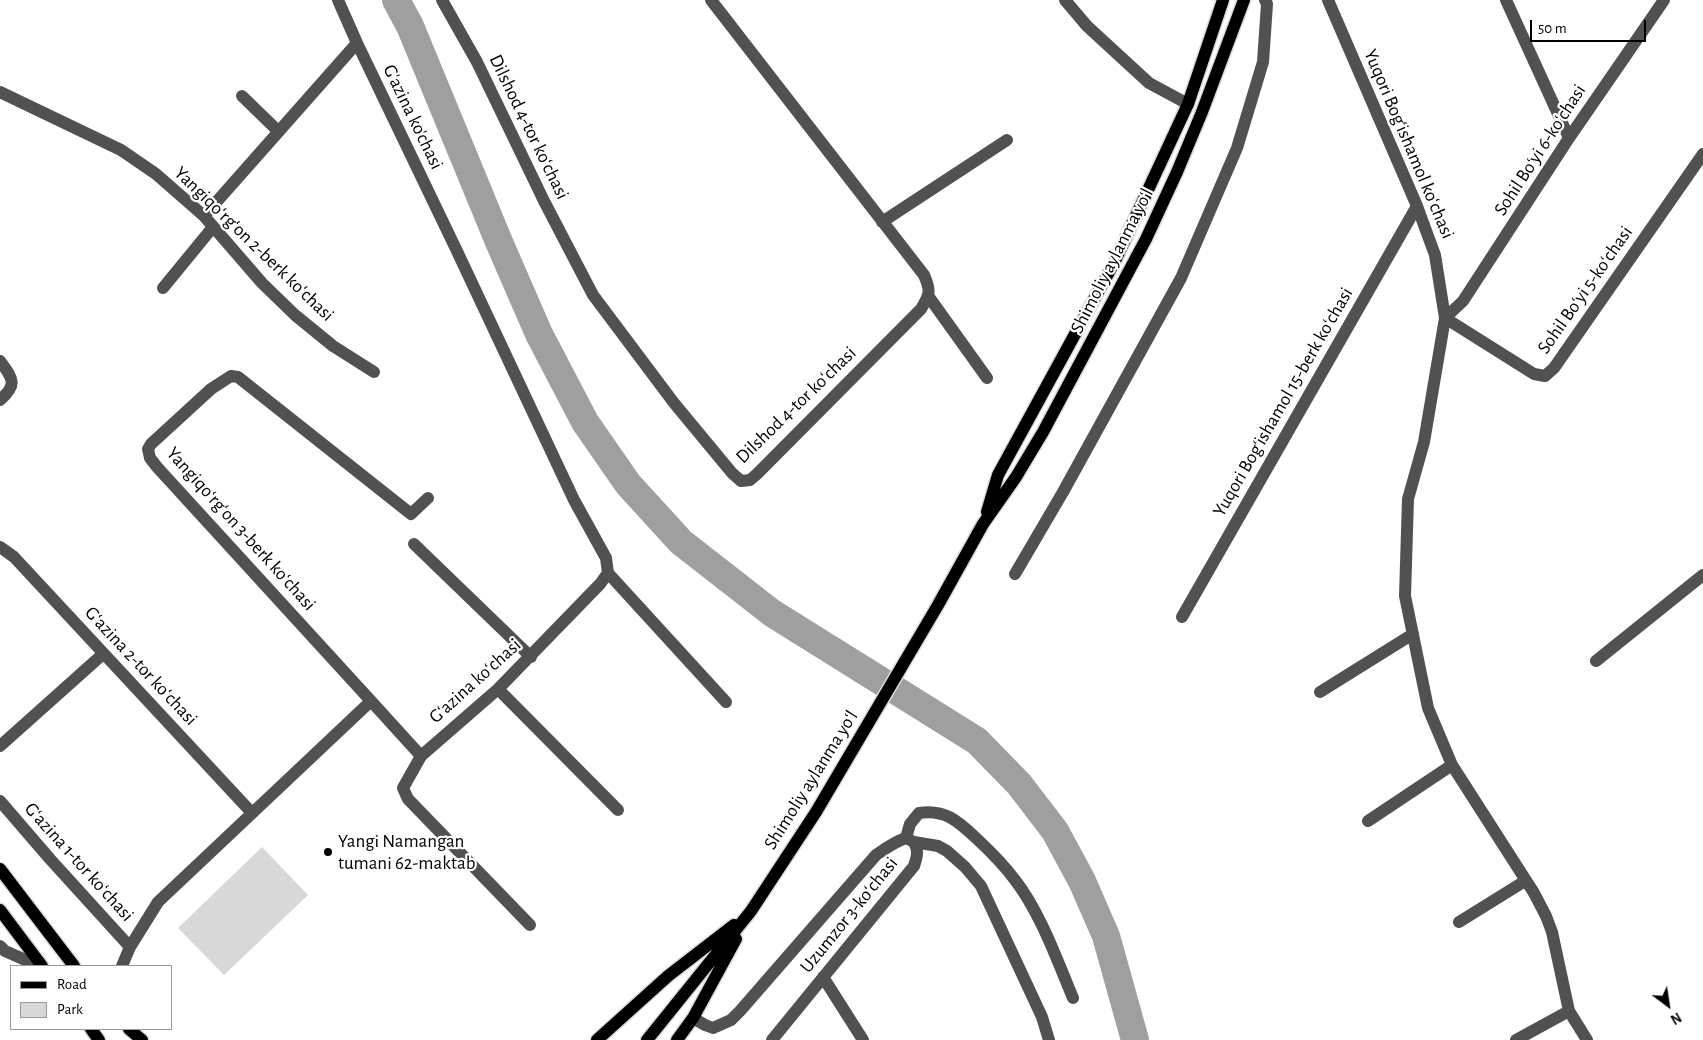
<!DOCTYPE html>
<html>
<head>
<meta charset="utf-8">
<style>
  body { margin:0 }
  #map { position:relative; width:1703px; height:1040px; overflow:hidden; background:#fff; font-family:"Alegreya Sans",sans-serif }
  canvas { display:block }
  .legend { position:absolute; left:10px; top:965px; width:162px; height:65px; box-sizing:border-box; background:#fff; border:1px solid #999; margin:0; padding:6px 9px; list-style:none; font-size:15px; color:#000 }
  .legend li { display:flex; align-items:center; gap:10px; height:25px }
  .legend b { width:25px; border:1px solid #999 }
  .north { position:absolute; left:1643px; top:980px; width:50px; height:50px; -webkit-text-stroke:4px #fff; paint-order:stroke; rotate:149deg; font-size:14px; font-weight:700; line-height:20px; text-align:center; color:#000 }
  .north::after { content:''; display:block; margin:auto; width:18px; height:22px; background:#000; clip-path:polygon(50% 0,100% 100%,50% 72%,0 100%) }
  .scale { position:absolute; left:1530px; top:20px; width:116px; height:22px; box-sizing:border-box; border:2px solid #000; border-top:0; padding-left:6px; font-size:15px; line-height:18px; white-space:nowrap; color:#000; -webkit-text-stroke:4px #fff; paint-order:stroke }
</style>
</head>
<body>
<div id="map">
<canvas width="1703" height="1040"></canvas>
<ul class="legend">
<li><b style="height:6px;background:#000"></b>Road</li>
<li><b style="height:14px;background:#d8d8d8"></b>Park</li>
</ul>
<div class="north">N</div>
<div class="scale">50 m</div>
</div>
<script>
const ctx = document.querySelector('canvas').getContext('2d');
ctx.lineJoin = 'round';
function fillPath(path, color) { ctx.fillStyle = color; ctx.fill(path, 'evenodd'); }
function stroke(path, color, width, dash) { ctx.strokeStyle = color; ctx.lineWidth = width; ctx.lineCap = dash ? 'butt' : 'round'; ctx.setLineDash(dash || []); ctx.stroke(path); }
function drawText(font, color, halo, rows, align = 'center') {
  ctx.font = font + ' "Alegreya Sans",sans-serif'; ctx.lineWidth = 4.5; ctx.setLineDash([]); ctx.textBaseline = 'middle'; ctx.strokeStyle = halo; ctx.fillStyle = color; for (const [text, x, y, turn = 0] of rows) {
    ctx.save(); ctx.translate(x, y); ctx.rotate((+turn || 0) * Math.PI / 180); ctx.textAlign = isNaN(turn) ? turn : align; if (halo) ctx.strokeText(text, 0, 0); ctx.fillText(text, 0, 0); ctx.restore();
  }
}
fillPath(new Path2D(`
  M262 847 308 895 224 975 178 928Z`), '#d8d8d8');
stroke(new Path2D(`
  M396 0 410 26 499 242 539 334 585 422 628 484 681 542 772 613 977 741 1019 784 1055 831 1082 881 1106 936 1135 1040`), '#9f9f9f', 28);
const major = new Path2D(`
  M987 512 998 475 1115 261 1188 104 1223 0
  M0 869 74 966
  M0 910 42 966
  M91 1029 99 1040
  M129 1029 142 1040
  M597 1040 668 976 734 925
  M647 1040 751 911 816 812 938 605 983 524 1016 477 1043 432 1146 239 1177 172 1202 112 1244 0
  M677 1040 693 1018 736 939`);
stroke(major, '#dbdbdb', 15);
stroke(new Path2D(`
  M442 0 477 62 544 201 593 295 674 403 732 473 741 481 750 480 757 474 921 309C930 294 931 291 924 275L711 0
  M1065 0 1087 26 1149 83 1188 104
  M1328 0 1417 206 1435 255 1445 318 1424 442 1408 499 1405 596 1428 708 1452 765 1534 893 1546 916 1552 932 1569 1011 1587 1040
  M1506 0 1569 138
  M1664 0 1569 138 1463 301 1445 318 1534 374 1545 376 1554 368 1703 154
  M0 92 121 150 156 174 204 216 262 283 295 315 333 346 374 372
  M242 96 278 131
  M204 216 357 43
  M882 222 1007 140
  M163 288 213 227
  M929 297 987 378
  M0 361C13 379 18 384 0 400
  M414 544 531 657
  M0 547 14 557 252 813
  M608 573 726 702
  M1015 574 1063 492 1181 278 1237 148 1263 62 1267 4 1265 0
  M1182 617 1417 206
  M1596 661 1703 575
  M498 689 618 810
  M1320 692 1413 634
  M371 701 157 467 150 458 148 449 151 444 211 389 231 376 238 377 411 514 428 498
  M0 746 103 654
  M421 756 403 788 408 799 530 925
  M0 801 50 859 130 947
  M1368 821 1452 765
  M906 838 910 824 919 813C945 809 958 821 976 838 990 851 1004 865 1015 880 1040 912 1057 960 1073 998
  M1459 922 1525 881
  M0 946 5 951 39 966
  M122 966 130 947 158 902 371 701 421 756 498 689 600 584 608 573 606 558 574 500 456 249 357 43 338 0
  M823 977 863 1040
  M693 1018 705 1025 713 1028 731 1020 740 1011 876 855C886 848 894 842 906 838L914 842
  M772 1040 914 866C917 857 919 851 914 842L938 846 947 851 965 867 981 886 1042 1017 1049 1040
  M1516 1040 1569 1011`), '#515151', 12);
stroke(major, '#000', 12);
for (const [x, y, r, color] of [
  [328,852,5,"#000"]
]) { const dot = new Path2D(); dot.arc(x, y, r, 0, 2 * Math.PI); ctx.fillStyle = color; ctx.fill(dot); stroke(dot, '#fff', 2); }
drawText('19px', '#000', '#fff', [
  ["G'azina ko'chasi",413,117,64],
  ["Dilshod 4-tor koʻchasi",529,127,64],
  ["Yuqori Bogʻishamol koʻchasi",1409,144,67],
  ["Sohil Boʻyi 6-koʻchasi",1540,150,-57],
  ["Yangiqoʻrgʻon 2-berk koʻchasi",254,244,44],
  ["Shimoliy aylanma yoʻl",1112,261,-63],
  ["Sohil Boʻyi 5-koʻchasi",1585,290,-55],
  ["Yuqori Bogʻishamol 15-berk koʻchasi",1283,402,-60],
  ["Dilshod 4-tor koʻchasi",796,405,-44],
  ["Yangiqoʻrgʻon 3-berk koʻchasi",241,529,48],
  ["Gʻazina 2-tor koʻchasi",141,666,47],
  ["Gʻazina koʻchasi",475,681,-42],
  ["Shimoliy aylanma yoʻl",811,780,-58],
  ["Gʻazina 1-tor koʻchasi",79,862,48],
  ["Uzumzor 3-koʻchasi",849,915,-51]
]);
drawText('19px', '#000', '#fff', [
  ["Yangi Namangan",338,841],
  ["tumani 62-maktab",338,863]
], 'left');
</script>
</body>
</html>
